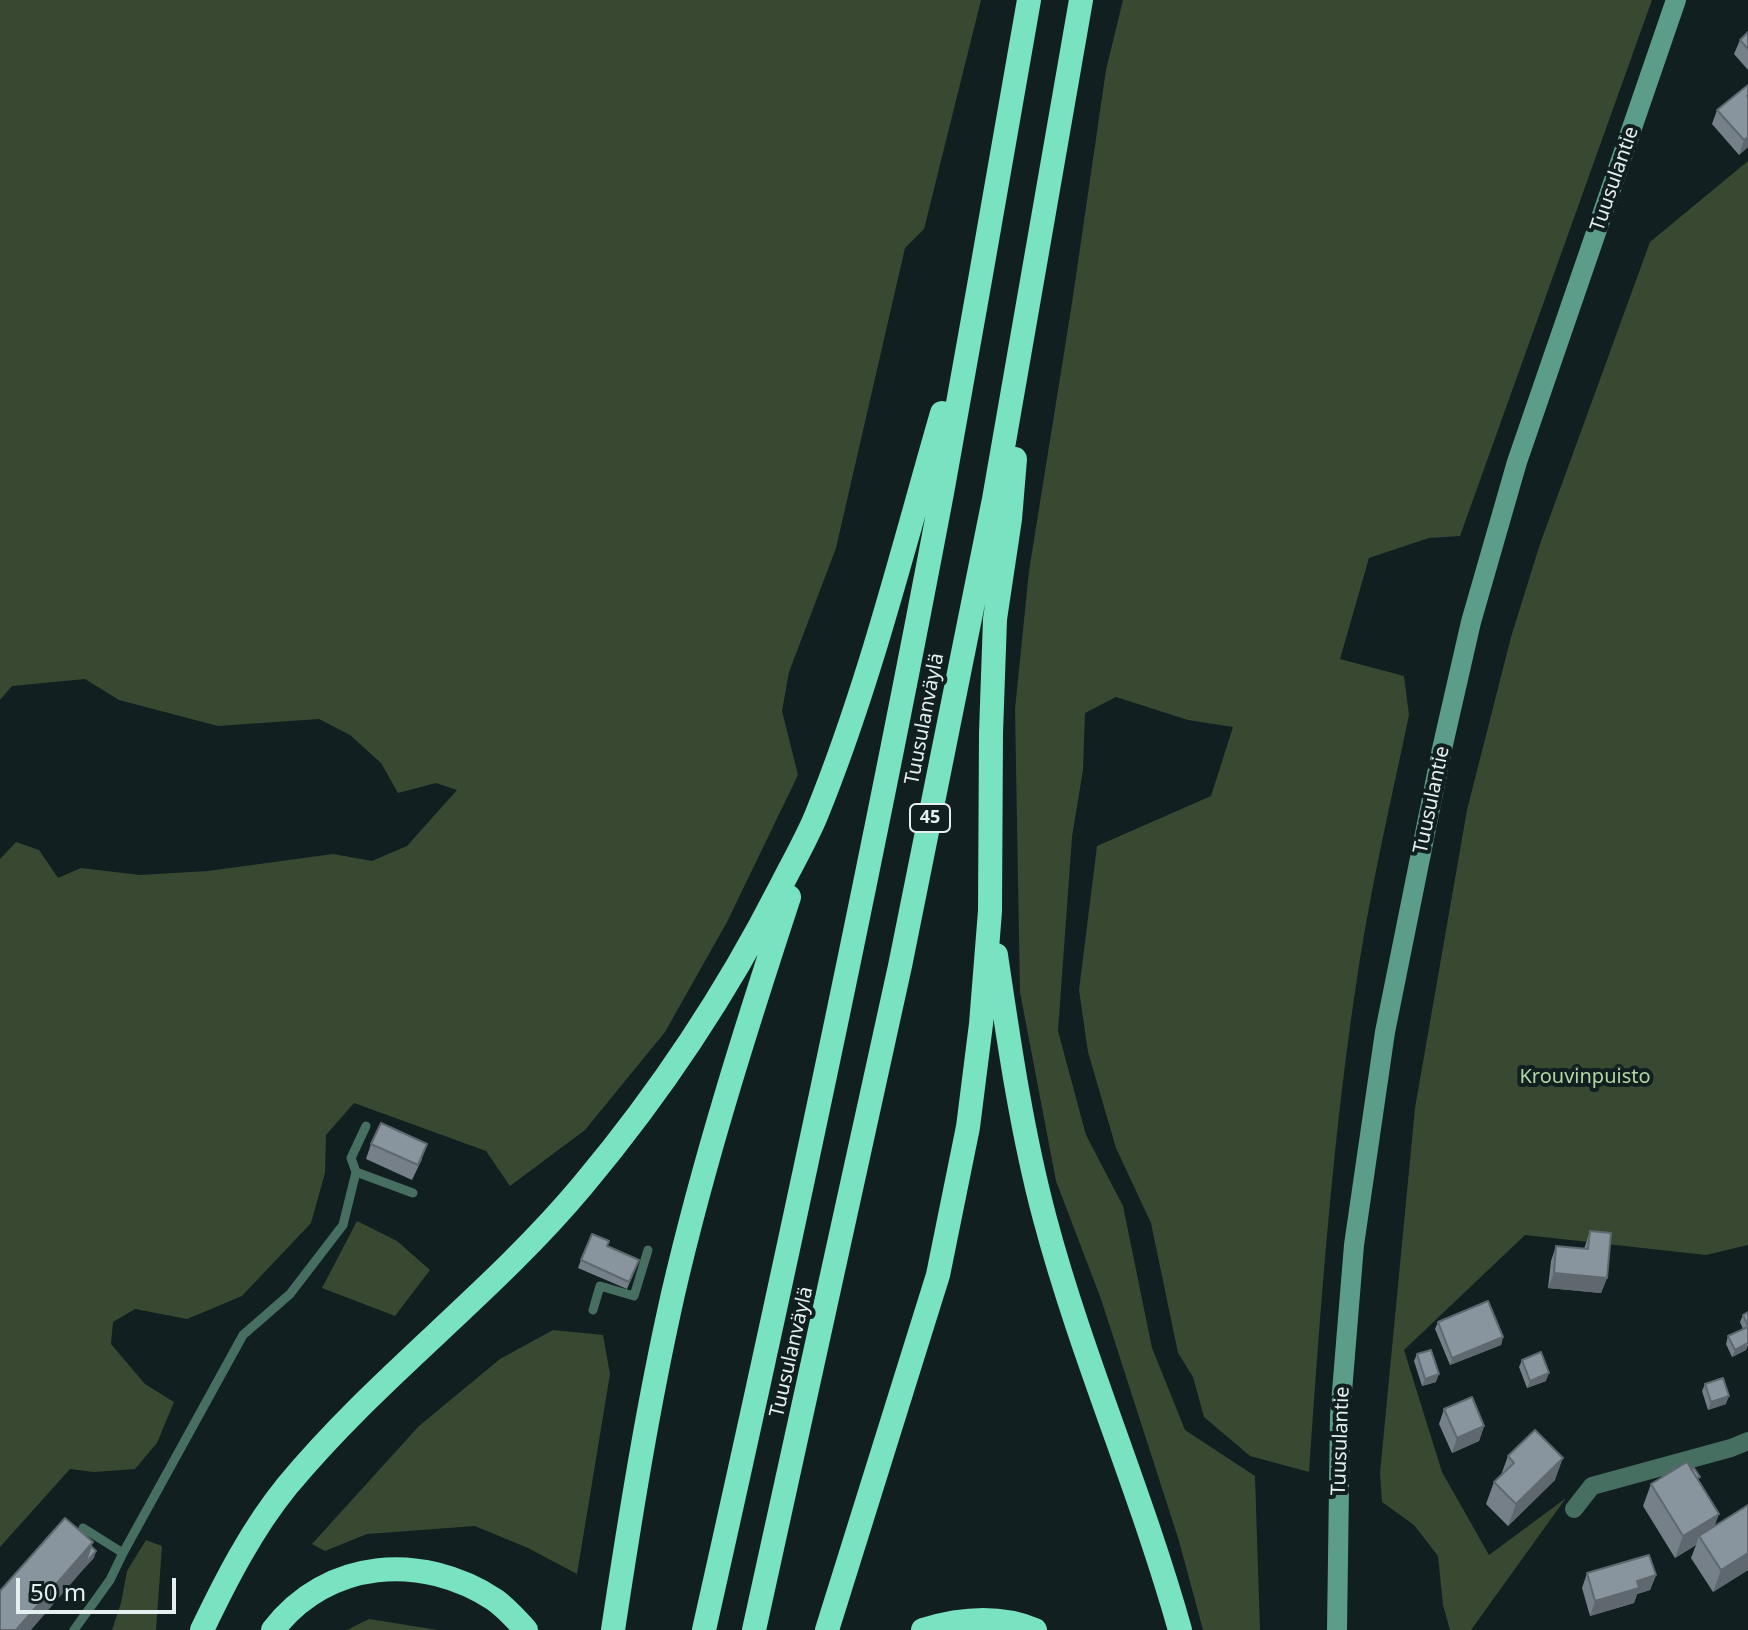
<!DOCTYPE html>
<html>
<head>
<meta charset="utf-8">
<style>
  body { margin:0 }
  #map { position:relative; width:1748px; height:1630px; overflow:hidden; background:#111f21; font-family:"Noto Sans",sans-serif }
  canvas { display:block }
  .scale { position:absolute; left:16px; top:1578px; width:160px; height:36px; box-sizing:border-box; border:4px solid #e5eff0; border-top:0; padding-left:10px; font-size:24px; line-height:28px; white-space:nowrap; color:#e5eff0; -webkit-text-stroke:6px #111f21; paint-order:stroke }
</style>
</head>
<body>
<div id="map">
<canvas width="1748" height="1630"></canvas>
<div class="scale">50 m</div>
</div>
<script>
const ctx = document.querySelector('canvas').getContext('2d');
ctx.lineJoin = 'round';
function fillPath(path, color) { ctx.fillStyle = color; ctx.fill(path, 'evenodd'); }
function stroke(path, color, width, dash) { ctx.strokeStyle = color; ctx.lineWidth = width; ctx.lineCap = dash ? 'butt' : 'round'; ctx.setLineDash(dash || []); ctx.stroke(path); }
function drawText(font, color, halo, rows, align = 'center') {
  ctx.font = font + ' "Noto Sans",sans-serif'; ctx.lineWidth = 8; ctx.setLineDash([]); ctx.textBaseline = 'middle'; ctx.strokeStyle = halo; ctx.fillStyle = color; for (const [text, x, y, turn = 0] of rows) {
    ctx.save(); ctx.translate(x, y); ctx.rotate((+turn || 0) * Math.PI / 180); ctx.textAlign = isNaN(turn) ? turn : align; if (halo) ctx.strokeText(text, 0, 0); ctx.fillText(text, 0, 0); ctx.restore();
  }
}
fillPath(new Path2D(`
  M0 0H981L924 229 905 248 836 548 789 672 782 711 798 775 727 922 665 1032 585 1130 510 1186 486 1151 354 1103 326 1135 325 1173 311 1223 242 1296 187 1319 135 1309 113 1322 111 1344 145 1384 174 1402 157 1443 135 1469 94 1472 70 1469 0 1547V859L16 842 39 850 58 878 81 868 140 875 208 871 333 854 372 861 407 846 457 790 436 783 398 793 381 763 350 735 319 719 218 726 119 700 85 679 12 686 0 700Z
  M1123 0H1652L1460 536 1429 538 1369 558 1340 659 1404 676 1409 715C1392 796 1373 877 1360 959 1333 1129 1321 1301 1309 1472L1250 1456 1204 1417 1193 1377 1178 1353 1151 1223 1116 1148 1088 1052 1079 990 1097 846 1211 796 1233 727 1188 720 1116 697 1085 713 1083 770 1072 837 1058 1031 1086 1135 1123 1206 1152 1348 1185 1430 1255 1476 1260 1630H1203L1179 1541 1101 1299 1056 1181 1020 992 1015 709 1029 571 1072 303 1106 70Z
  M1748 161V1245L1706 1255 1525 1235 1404 1350 1442 1472 1489 1555 1566 1498 1471 1630H1450L1443 1605 1438 1556 1414 1525 1382 1502 1380 1473 1415 1108 1467 810 1511 637 1540 544 1650 242Z
  M357 1221 397 1241 430 1270 395 1316 322 1288Z
  M553 1330 603 1335 610 1374 577 1574 528 1548 475 1526 367 1534 325 1551 312 1544 419 1426 500 1359Z
  M146 1540 162 1546 156 1630H112L121 1603 127 1571Z
  M369 1619 438 1630H439H347Z`), '#384831');
stroke(new Path2D(`
  M356 1172 413 1193
  M593 1310 600 1286 634 1296 648 1250
  M83 1528 123 1553
  M74 1630 110 1580 123 1553 243 1335 290 1294 343 1225 356 1172 351 1158 366 1126`), '#466e61', 9);
stroke(new Path2D(`
  M1574 1509 1592 1486 1731 1448 1748 1441`), '#466e61', 18);
stroke(new Path2D(`
  M1337 1630 1340 1416 1354 1245 1385 1032 1442 749 1471 622 1517 462 1676 0`), '#5b9d88', 20);
stroke(new Path2D(`
  M996 955C1009 1043 1022 1133 1045 1219 1082 1358 1141 1491 1180 1630
  M202 1630C226 1580 252 1529 287 1486 377 1377 493 1293 583 1185 660 1093 726 994 780 888 792 864 806 840 816 816 869 686 903 548 942 413
  M273 1630C327 1559 422 1552 495 1600 506 1608 517 1620 526 1630
  M613 1630C630 1518 648 1405 673 1294 704 1160 746 1028 789 897
  M704 1630C789 1252 870 874 942 493 972 329 1000 164 1029 0
  M754 1630 900 966 994 499 1081 0
  M827 1630 938 1275 968 1127 981 1024 990 911 991 733 995 619 1010 519 1015 459
  M923 1630C959 1619 999 1615 1035 1630`), '#78e2c1', 24);
fillPath(new Path2D(`
  M1748 32V70L1734 54 1740 40Z
  M1748 85V147L1739 155 1712 124 1717 110Z
  M371 1144 422 1159 412 1180 366 1159Z
  M1590 1231 1607 1278 1601 1293 1548 1288 1551 1261 1556 1246 1584 1249Z
  M607 1246 639 1260 627 1289 578 1268 581 1260Z
  M1748 1312V1345L1746 1350 1732 1357 1726 1344 1728 1336 1743 1329 1740 1322 1743 1315Z
  M1438 1322 1503 1337 1501 1345 1450 1365 1435 1329Z
  M1417 1354 1436 1382 1422 1386 1414 1361Z
  M1522 1360 1546 1381 1527 1388 1519 1367Z
  M1705 1384 1726 1404 1708 1410 1702 1391Z
  M1444 1409 1484 1426 1479 1441 1452 1453 1439 1424Z
  M1508 1456 1555 1480 1508 1526 1486 1504 1494 1482 1501 1475Z
  M1698 1481 1714 1526 1748 1505V1570L1713 1592 1691 1558 1696 1545 1675 1558 1643 1506 1651 1484Z
  M1587 1573 1656 1575 1650 1590 1637 1594 1634 1603 1590 1616 1582 1588Z`), '#758088');
fillPath(new Path2D(`
  M1748 133V147L1739 155 1744 140Z
  M1554 1273 1607 1278 1601 1293 1548 1288Z
  M1503 1337 1501 1345 1450 1365 1452 1358Z
  M1748 1339 1746 1350 1732 1357 1735 1350Z
  M1549 1373 1546 1381 1527 1388 1530 1381Z
  M1439 1374 1436 1382 1422 1386 1425 1379Z
  M1729 1396 1726 1404 1708 1410 1711 1402Z
  M1484 1426 1479 1441 1452 1453 1457 1438Z
  M1563 1458 1555 1480 1508 1526 1516 1504Z
  M1719 1514 1711 1536H1699L1696 1545 1675 1558 1683 1536Z
  M93 1542 85 1564 96 1551 94 1558 82 1571 31 1630H16Z
  M1748 1553V1570L1713 1592 1721 1570Z
  M1656 1575 1650 1590 1637 1594 1634 1603 1590 1616 1595 1601 1637 1581Z`), '#5f686f');
const building = new Path2D(`
  M1748 32V49L1740 40Z
  M1748 85V95L1747 96 1748 97V137L1744 140 1717 110Z
  M381 1123 427 1144 418 1165 371 1144Z
  M1590 1231 1611 1233 1607 1278 1554 1273 1556 1246 1588 1249Z
  M592 1234 609 1241 607 1246 639 1260 629 1282 581 1260Z
  M1488 1301 1503 1337 1452 1358 1438 1322Z
  M1748 1312V1326L1743 1315Z
  M1748 1327V1343L1735 1350 1728 1336Z
  M1431 1350 1439 1374 1425 1379 1417 1354Z
  M1541 1352 1549 1373 1530 1381 1522 1360Z
  M1723 1378 1729 1396 1711 1402 1705 1384Z
  M1472 1397 1484 1426 1457 1438 1444 1409Z
  M1535 1430 1563 1458 1516 1504 1494 1482 1514 1463 1508 1456Z
  M1687 1462 1719 1514 1683 1536 1651 1484Z
  M1694 1468 1700 1477 1697 1478 1691 1469Z
  M1748 1505V1553L1721 1570 1699 1536Z
  M65 1518 93 1542 16 1630H0V1591Z
  M91 1546 96 1551 85 1564Z
  M1649 1555 1656 1575 1637 1581 1639 1588 1595 1601 1587 1573Z`);
fillPath(building, '#88959e');
stroke(building, '#5f686f', 2);
for (const [x, y, w] of [
  [930,818,40]
]) { const box = new Path2D(); box.roundRect(x - w / 2, y - 14, w, 28, 6); ctx.fillStyle = '#111f21'; ctx.fill(box); stroke(box, '#e5eff0', 2); }
drawText('bold 18px', '#e5eff0', null, [
  ["45",930,818]
]);
drawText('20px', '#e5eff0', '#111f21', [
  ["Tuusulantie",1615,179,-71],
  ["Tuusulanväylä",925,719,-79],
  ["Tuusulantie",1432,800,-78],
  ["Tuusulanväylä",792,1352,-77],
  ["Tuusulantie",1341,1441,-88]
]);
drawText('20px', '#b2d6a2', '#111f21', [
  ["Krouvinpuisto",1585,1077]
]);
</script>
</body>
</html>
